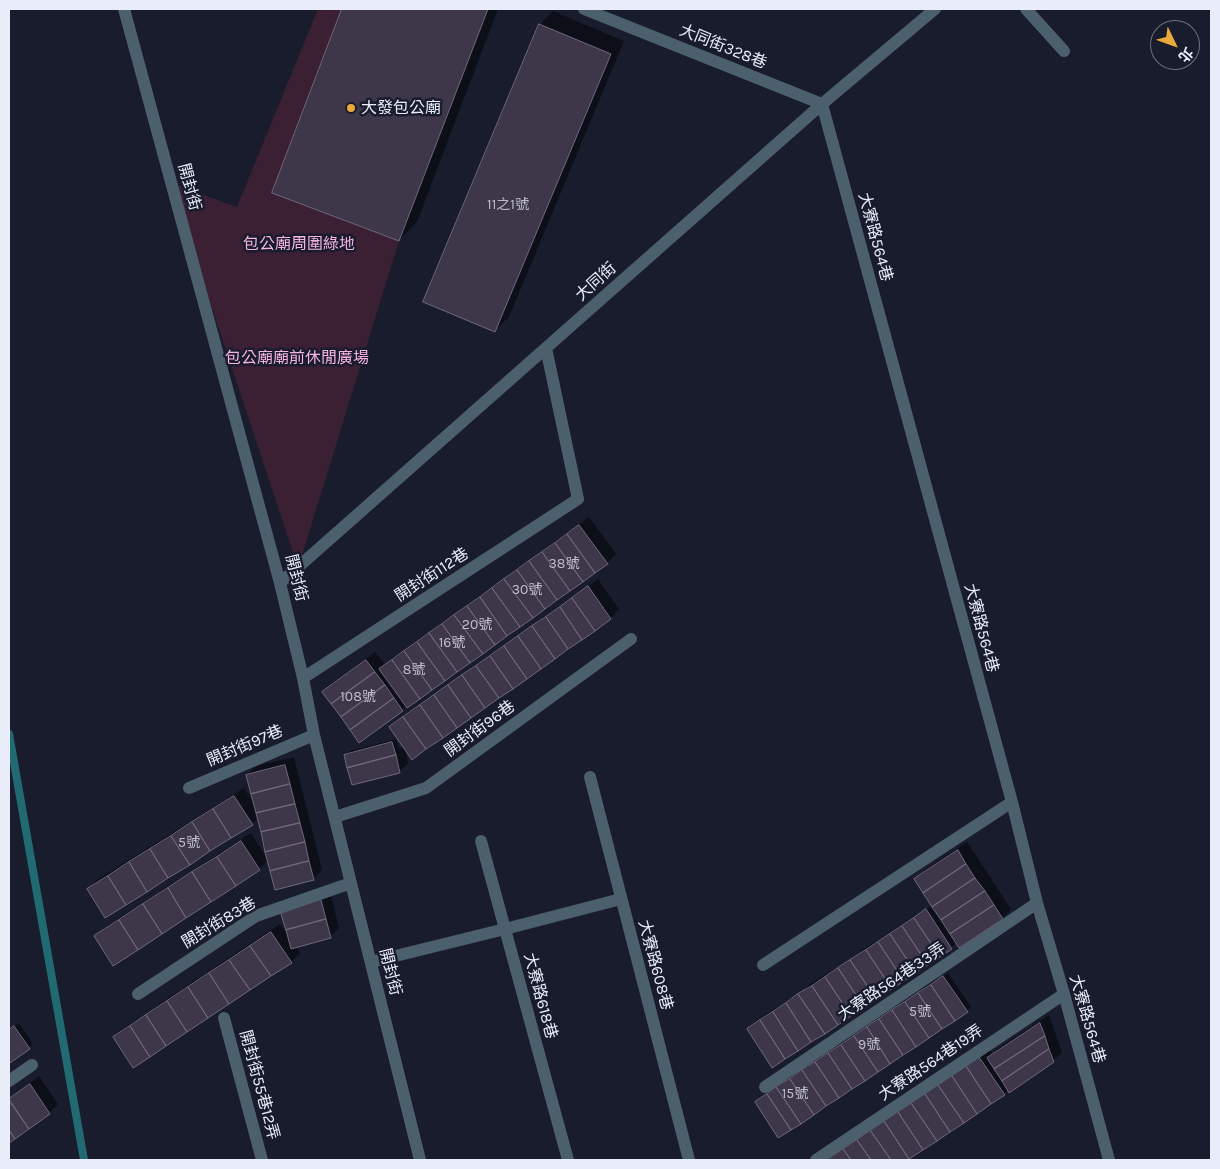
<!DOCTYPE html>
<html>
<head>
<meta charset="utf-8">
<style>
  body { margin:0 }
  #map { position:relative; width:1220px; height:1169px; overflow:hidden; background:#181c2d; font-family:Karla,"Noto Sans TC",sans-serif }
  canvas { display:block }
  .frame { position:absolute; inset:0; border:10px solid #e9edf9; pointer-events:none }
  .north { position:absolute; left:1150px; top:20px; width:50px; height:50px; box-sizing:border-box; background:#181c2d; border:1px solid #6c707f; border-radius:50%; rotate:132deg; font-size:14px; font-weight:700; line-height:20px; text-align:center; color:#e9edf9 }
  .north::after { content:''; display:block; margin:auto; width:18px; height:22px; background:#eaaa39; clip-path:polygon(50% 0,100% 100%,50% 72%,0 100%) }
</style>
</head>
<body>
<div id="map">
<canvas width="1220" height="1169"></canvas>
<div class="frame"></div>
<div class="north">北</div>
</div>
<script>
const ctx = document.querySelector('canvas').getContext('2d');
ctx.lineJoin = 'round';
function fillPath(path, color) { ctx.fillStyle = color; ctx.fill(path, 'evenodd'); }
function stroke(path, color, width, dash) { ctx.strokeStyle = color; ctx.lineWidth = width; ctx.lineCap = dash ? 'butt' : 'round'; ctx.setLineDash(dash || []); ctx.stroke(path); }
function drawText(font, color, halo, rows, align = 'center') {
  ctx.font = font + ' Karla,"Noto Sans TC",sans-serif'; ctx.lineWidth = 5; ctx.setLineDash([]); ctx.textBaseline = 'middle'; ctx.strokeStyle = halo; ctx.fillStyle = color; for (const [text, x, y, turn = 0] of rows) {
    ctx.save(); ctx.translate(x, y); ctx.rotate((+turn || 0) * Math.PI / 180); ctx.textAlign = isNaN(turn) ? turn : align; if (halo) ctx.strokeText(text, 0, 0); ctx.fillText(text, 0, 0); ctx.restore();
  }
}
fillPath(new Path2D(`
  M318 9H342L272 193 399 241 298 568 171 183 237 207Z`), '#3b2034');
fillPath(new Path2D(`
  M343 9H498L417 222 399 240 273 192Z
  M553 11 624 41 509 317 495 330 540 25Z
  M589 517 616 554 607 563 407 705 402 710 359 741 324 692 333 683 375 652 385 665 390 660Z
  M598 579 619 609 611 618 412 758 405 748 408 763 399 772 345 755 350 751 396 739 399 749 404 747 390 727 394 723 414 708 429 697 430 698 578 594Z
  M294 757 322 870 313 879 268 860 259 869 96 936 104 928 251 833 268 860 258 818 252 824 88 889 97 880 244 788 254 804 247 775 256 766Z
  M967 842 1011 909 1002 918 957 942 951 948 773 1066 748 1029 757 1020 769 1012 770 1013 795 995 796 996 804 990 809 985 834 969 835 970 856 956 861 951 875 942 876 943 933 905 916 879 925 870Z
  M330 892 339 928 330 937 296 947 300 953 291 962 114 1037 123 1029 139 1018 140 1019 156 1006 280 924 287 934 291 903Z
  M948 973 971 1007 967 1011 756 1102 760 1098Z
  M1049 1015 1062 1052 1053 1061 1009 1089 1004 1094 906 1160H823L989 1049 992 1054 997 1049Z
  M19 1023 33 1044 9 1062V1030Z
  M39 1076 58 1104 49 1113 9 1142V1099Z`), '#0007');
stroke(new Path2D(`
  M9 734 84 1160`), '#216a72', 8);
const building = new Path2D(`
  M342 9H488L399 241 272 193Z
  M539 24 611 54 495 332 423 302Z
  M579 525 608 564 595 573 567 534Z
  M567 534 595 573 583 582 555 543Z
  M555 543 583 582 570 591 542 552Z
  M542 552 570 591 557 600 529 561Z
  M529 561 557 600 545 609 517 570Z
  M517 570 545 609 533 618 504 579Z
  M504 579 533 618 520 627 492 588Z
  M588 586 611 619 595 631 572 598Z
  M492 588 520 627 507 636 480 597Z
  M480 597 507 636 495 645 467 606Z
  M572 598 595 631 582 640 560 607Z
  M467 606 495 645 483 654 454 615Z
  M560 607 582 640 568 649 546 617Z
  M454 615 483 654 470 663 442 624Z
  M546 617 568 649 555 659 532 626Z
  M442 624 470 663 457 672 429 633Z
  M532 626 555 659 541 669 518 636Z
  M429 633 457 672 445 681 417 642Z
  M518 636 541 669 527 679 504 646Z
  M417 642 445 681 432 690 404 651Z
  M504 646 527 679 513 689 490 656Z
  M404 651 432 690 420 699 392 660Z
  M490 656 513 689 499 698 476 666Z
  M366 660 375 672 331 704 322 692Z
  M392 660 420 699 407 708 379 669Z
  M476 666 499 698 485 708 462 675Z
  M375 672 385 685 341 717 331 704Z
  M462 675 485 708 471 718 448 685Z
  M385 685 394 698 350 730 341 717Z
  M448 685 471 718 457 728 434 695Z
  M434 695 457 728 443 738 420 705Z
  M394 698 403 711 359 743 350 730Z
  M420 705 443 738 426 749 403 717Z
  M403 717 426 749 412 760 389 727Z
  M392 742 396 755 347 768 344 755Z
  M396 755 400 773 352 785 347 768Z
  M285 765 290 784 251 794 246 775Z
  M290 784 295 804 256 813 251 794Z
  M234 796 253 825 231 838 213 809Z
  M295 804 300 823 261 832 256 813Z
  M213 809 231 838 210 851 192 822Z
  M192 822 210 851 190 865 171 836Z
  M300 823 305 842 265 852 261 832Z
  M171 836 190 865 168 878 150 849Z
  M241 841 260 870 236 886 217 857Z
  M305 842 309 861 270 871 265 852Z
  M150 849 168 878 147 892 129 862Z
  M958 850 966 864 923 893 914 879Z
  M217 857 236 886 211 902 192 872Z
  M309 861 314 880 275 890 270 871Z
  M129 862 147 892 126 905 108 876Z
  M966 864 975 878 932 907 923 893Z
  M192 872 211 902 186 918 168 888Z
  M108 876 126 905 105 918 87 889Z
  M975 878 985 891 941 920 932 907Z
  M168 888 186 918 162 934 143 904Z
  M985 891 994 905 950 934 941 920Z
  M321 900 326 919 286 930 280 911Z
  M143 904 162 934 138 950 119 920Z
  M994 905 1003 919 959 948 950 934Z
  M926 909 952 949 940 957 914 918Z
  M914 918 940 957 928 965 902 926Z
  M326 919 331 938 291 949 286 930Z
  M119 920 138 950 113 966 94 936Z
  M902 926 928 965 916 973 890 934Z
  M271 932 292 963 271 976 250 946Z
  M890 934 916 973 904 981 878 942Z
  M878 942 904 981 892 989 866 950Z
  M250 946 271 976 250 990 229 960Z
  M866 950 892 989 876 999 850 960Z
  M229 960 250 990 229 1004 209 973Z
  M850 960 876 999 864 1007 838 968Z
  M838 968 864 1007 851 1016 825 977Z
  M209 973 229 1004 208 1018 188 987Z
  M943 976 968 1012 955 1021 931 985Z
  M825 977 851 1016 838 1025 812 986Z
  M931 985 955 1021 942 1029 918 993Z
  M812 986 838 1025 825 1034 798 994Z
  M188 987 208 1018 187 1032 167 1001Z
  M918 993 942 1029 929 1038 905 1002Z
  M798 994 825 1034 811 1042 786 1003Z
  M167 1001 187 1032 166 1046 146 1015Z
  M905 1002 929 1038 916 1047 892 1010Z
  M786 1003 811 1042 798 1051 773 1012Z
  M892 1010 916 1047 903 1055 879 1019Z
  M773 1012 798 1051 785 1059 760 1020Z
  M146 1015 166 1046 150 1057 130 1026Z
  M879 1019 903 1055 890 1064 867 1027Z
  M760 1020 785 1059 772 1068 747 1029Z
  M1040 1023 1045 1036 994 1069 987 1058Z
  M14 1026 30 1049 10 1063 9 1061V1030Z
  M130 1026 150 1057 133 1068 113 1037Z
  M867 1027 890 1064 878 1072 854 1036Z
  M854 1036 878 1072 865 1081 841 1045Z
  M1045 1036 1049 1049 1002 1081 994 1069Z
  M841 1045 865 1081 852 1089 828 1053Z
  M1049 1049 1054 1062 1009 1093 1002 1081Z
  M828 1053 852 1089 839 1098 815 1062Z
  M979 1057 1005 1095 991 1104 966 1066Z
  M815 1062 839 1098 826 1106 802 1070Z
  M966 1066 991 1104 977 1114 952 1076Z
  M802 1070 826 1106 814 1115 790 1079Z
  M952 1076 977 1114 964 1123 938 1085Z
  M790 1079 814 1115 801 1124 776 1087Z
  M30 1084 50 1114 29 1129 9 1099Z
  M938 1085 964 1123 950 1132 925 1094Z
  M776 1087 801 1124 791 1130 767 1094Z
  M767 1094 791 1130 778 1138 755 1102Z
  M925 1094 950 1132 937 1141 911 1103Z
  M9 1101 29 1129 15 1139 9 1130Z
  M911 1103 937 1141 923 1150 898 1112Z
  M898 1112 923 1150 909 1159 884 1121Z
  M884 1121 909 1159 908 1160H891L870 1130Z
  M9 1130 15 1139 9 1143Z
  M870 1130 891 1160H871L857 1140Z
  M857 1140 871 1160H851L843 1149Z
  M843 1149 851 1160H831L830 1158Z`);
fillPath(building, '#3e3649');
stroke(building, '#71687d', 1);
stroke(new Path2D(`
  M124 9 280 583 303 678 314 735 420 1160
  M584 9 822 104 1012 802 1037 903 1064 994 1109 1160
  M1026 9 1064 51
  M280 583 822 104 935 9
  M303 678 578 499 546 348
  M590 777 689 1160
  M189 788 314 735
  M335 817 426 788 631 639
  M481 841 568 1160
  M371 962 505 929 621 899
  M763 965 1012 802
  M138 994 256 916 351 883
  M224 1018 262 1160
  M9 1081 32 1065
  M765 1087 1037 903
  M816 1160 1064 994`), '#4c5f6c', 12);
for (const [x, y, r, color] of [
  [351,108,5,"#eaaa39"]
]) { const dot = new Path2D(); dot.arc(x, y, r, 0, 2 * Math.PI); ctx.fillStyle = color; ctx.fill(dot); stroke(dot, '#181c2d', 2); }
drawText('14px', '#bebfcd', null, [
  ["11之1號",508,205],
  ["38號",564,564],
  ["30號",527,590],
  ["20號",477,625],
  ["16號",452,643],
  ["8號",414,670],
  ["108號",358,697],
  ["5號",189,843],
  ["5號",920,1012],
  ["9號",869,1045],
  ["15號",795,1094]
]);
drawText('16px', '#e9edf9', '#181c2d', [
  ["大同街328巷",723,47,22],
  ["開封街",189,187,75],
  ["大寮路564巷",875,237,75],
  ["大同街",596,282,-42],
  ["開封街112巷",432,575,-33],
  ["開封街",296,578,76],
  ["大寮路564巷",981,628,75],
  ["開封街96巷",480,729,-36],
  ["開封街97巷",245,746,-23],
  ["開封街83巷",219,923,-31],
  ["大寮路608巷",655,965,75],
  ["開封街",390,972,76],
  ["大寮路564巷33弄",892,982,-34],
  ["大寮路618巷",540,996,75],
  ["大寮路564巷",1087,1019,74],
  ["大寮路564巷19弄",931,1063,-34],
  ["開封街55巷12弄",259,1085,75]
]);
drawText('16px', '#e9edf9', '#181c2d', [
  ["大發包公廟",361,108]
], 'left');
drawText('16px', '#f7b2e2', '#181c2d', [
  ["包公廟周圍綠地",299,244],
  ["包公廟廟前休閒廣場",297,358]
]);
</script>
</body>
</html>
